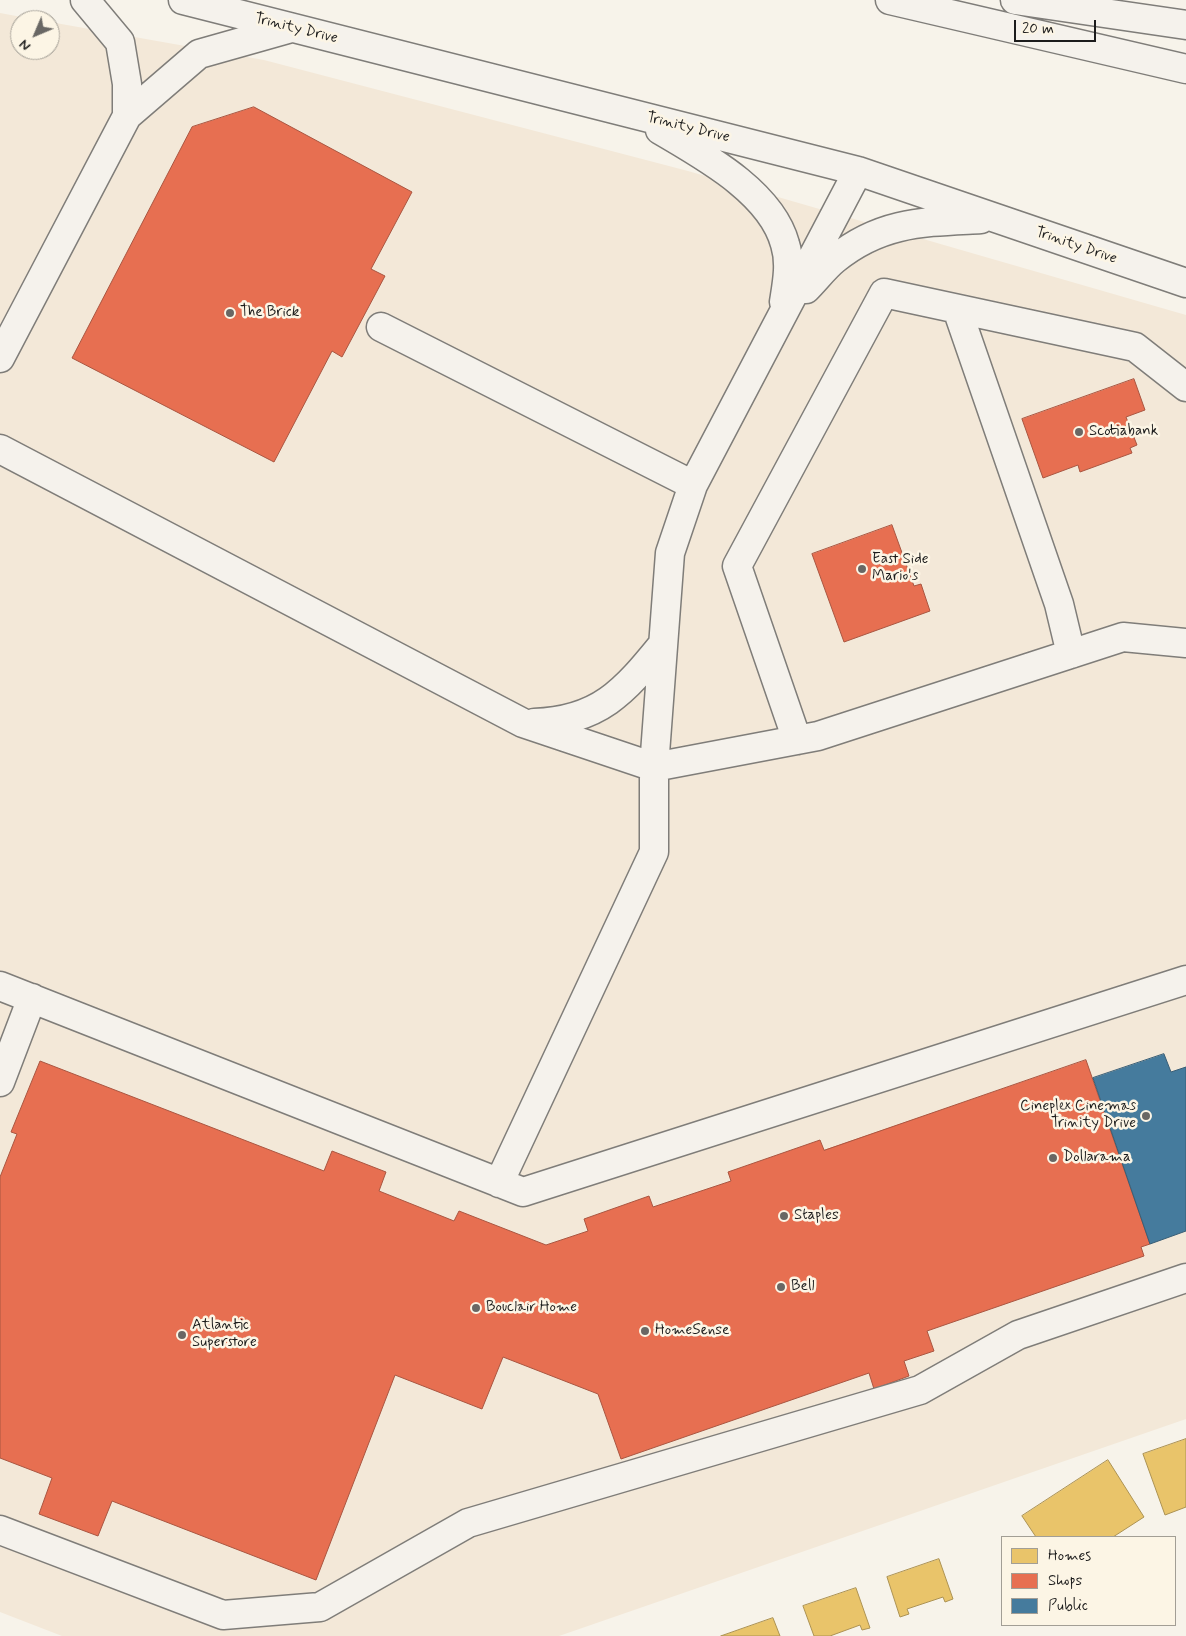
<!DOCTYPE html>
<html>
<head>
<meta charset="utf-8">
<style>
  body { margin:0 }
  #map { position:relative; width:1186px; height:1636px; overflow:hidden; background:#f7f3ea; font-family:Mynerve,sans-serif }
  canvas { display:block }
  .legend { position:absolute; left:1001px; top:1536px; width:175px; height:90px; box-sizing:border-box; background:#fcf5e5; border:1px solid #a29e95; margin:0; padding:6px 9px; list-style:none; font-size:15px; color:#1c1c1c }
  .legend li { display:flex; align-items:center; gap:10px; height:25px }
  .legend b { width:25px; border:1px solid #a29e95 }
  .north { position:absolute; left:10px; top:10px; width:50px; height:50px; box-sizing:border-box; background:#fcf5e5; border:1px solid #a29e95; border-radius:50%; rotate:225deg; font-size:14px; font-weight:700; line-height:20px; text-align:center; color:#1c1c1c }
  .north::after { content:''; display:block; margin:auto; width:18px; height:22px; background:#696764; clip-path:polygon(50% 0,100% 100%,50% 72%,0 100%) }
  .scale { position:absolute; left:1014px; top:20px; width:82px; height:22px; box-sizing:border-box; border:2px solid #1c1c1c; border-top:0; padding-left:6px; font-size:15px; line-height:18px; white-space:nowrap; color:#1c1c1c; -webkit-text-stroke:4px #fcf5e5; paint-order:stroke }
</style>
</head>
<body>
<div id="map">
<canvas width="1186" height="1636"></canvas>
<ul class="legend">
<li><b style="height:14px;background:#e9c46a"></b>Homes</li>
<li><b style="height:14px;background:#e76f51"></b>Shops</li>
<li><b style="height:14px;background:#457b9d"></b>Public</li>
</ul>
<div class="north">N</div>
<div class="scale">20 m</div>
</div>
<script>
const ctx = document.querySelector('canvas').getContext('2d');
ctx.lineJoin = 'round';
function fillPath(path, color) { ctx.fillStyle = color; ctx.fill(path, 'evenodd'); }
function stroke(path, color, width, dash) { ctx.strokeStyle = color; ctx.lineWidth = width; ctx.lineCap = dash ? 'butt' : 'round'; ctx.setLineDash(dash || []); ctx.stroke(path); }
function drawText(font, color, halo, rows, align = 'center') {
  ctx.font = font + ' Mynerve,sans-serif'; ctx.lineWidth = 5; ctx.setLineDash([]); ctx.textBaseline = 'middle'; ctx.strokeStyle = halo; ctx.fillStyle = color; for (const [text, x, y, turn = 0] of rows) {
    ctx.save(); ctx.translate(x, y); ctx.rotate((+turn || 0) * Math.PI / 180); ctx.textAlign = isNaN(turn) ? turn : align; if (halo) ctx.strokeText(text, 0, 0); ctx.fillText(text, 0, 0); ctx.restore();
  }
}
fillPath(new Path2D(`
  M0 13 38 20H20V50H50V22L264 60 688 171 1186 315V1419L559 1636H62L0 1612Z`), '#f3e8d8');
const homes = new Path2D(`
  M1186 1439V1507L1165 1515 1143 1454Z
  M1108 1460 1144 1517 1113 1537H1036L1022 1516Z
  M939 1559 953 1599 945 1602 943 1597 907 1609 909 1614 900 1617 887 1577Z
  M856 1588 870 1628 862 1630 860 1625 830 1636H814L803 1606Z
  M773 1618 780 1636H721Z`);
fillPath(homes, '#e9c46a');
stroke(homes, '#ac9253', 1);
const shops = new Path2D(`
  M254 107 412 192 371 269 385 276 342 357 332 351 274 462 72 358 192 127Z
  M1134 379 1145 410 1126 417 1137 445 1130 448 1132 453 1080 472 1078 465 1043 478 1022 419Z
  M892 525 914 586 921 584 930 611 844 642 812 554Z
  M1086 1060 1150 1244 1141 1247 1144 1256 927 1331 934 1351 904 1361 909 1376 874 1389 869 1373 621 1459 598 1394 503 1357 482 1409 395 1375 316 1580 112 1501 98 1536 39 1514 52 1478 0 1458V1177L17 1134 11 1132 40 1061 324 1171 332 1151 386 1172 379 1191 454 1221 459 1211 546 1245 588 1231 584 1219 649 1196 653 1207 731 1181 728 1172 820 1140 824 1150Z`);
fillPath(shops, '#e76f51');
stroke(shops, '#aa5641', 1);
const public = new Path2D(`
  M1164 1054 1171 1072 1186 1067V1231L1150 1244 1093 1078Z`);
fillPath(public, '#457b9d');
stroke(public, '#395e76', 1);
const minor = new Path2D(`
  M85 0 120 42 127 84V116
  M183 0 858 171 1186 283
  M660 130C704 156 771 192 785 244 791 263 787 283 784 302
  M806 289C816 279 825 267 835 259 882 221 925 222 981 219
  M957 309 1059 604 1071 654
  M381 327 693 485
  M0 358 127 116 199 54 291 28
  M0 449 523 723 654 767 818 736 1123 637 1186 643
  M534 723C599 721 624 692 663 644
  M797 740 737 566 884 293 1135 347 1186 387
  M0 986 523 1192 1186 980
  M0 1082 32 998
  M499 1183 654 852V767L670 553 693 485 858 171
  M0 1530 223 1615 320 1607 468 1523 920 1390 1018 1335 1186 1278`);
const highway = new Path2D(`
  M890 0 1186 69
  M1015 0 1186 25`);
stroke(minor, '#7f7d79', 31);
stroke(highway, '#7f7d79', 31);
stroke(minor, '#f5f2ec', 28);
stroke(highway, '#f5f2ec', 28);
for (const [x, y, r, color] of [
  [230,313,5,"#696764"],
  [1079,432,5,"#696764"],
  [862,569,5,"#696764"],
  [1146,1116,5,"#696764"],
  [1053,1158,5,"#696764"],
  [784,1216,5,"#696764"],
  [781,1287,5,"#696764"],
  [476,1308,5,"#696764"],
  [645,1331,5,"#696764"],
  [182,1335,5,"#696764"]
]) { const dot = new Path2D(); dot.arc(x, y, r, 0, 2 * Math.PI); ctx.fillStyle = color; ctx.fill(dot); stroke(dot, '#fcf5e5', 2); }
drawText('15px', '#1c1c1c', '#fcf5e5', [
  ["Trinity Drive",296,29,14],
  ["Trinity Drive",688,128,14],
  ["Trinity Drive",1076,246,19]
]);
drawText('15px', '#1c1c1c', '#fcf5e5', [
  ["The Brick",240,313],
  ["Scotiabank",1089,432],
  ["East Side",872,560],
  ["Mario's",872,577],
  ["Cineplex Cinemas",1136,1107,"right"],
  ["Trinity Drive",1136,1124,"right"],
  ["Dollarama",1063,1158],
  ["Staples",794,1216],
  ["Bell",791,1287],
  ["Bouclair Home",486,1308],
  ["Atlantic",192,1326],
  ["Superstore",192,1343],
  ["HomeSense",655,1331]
], 'left');
</script>
</body>
</html>
